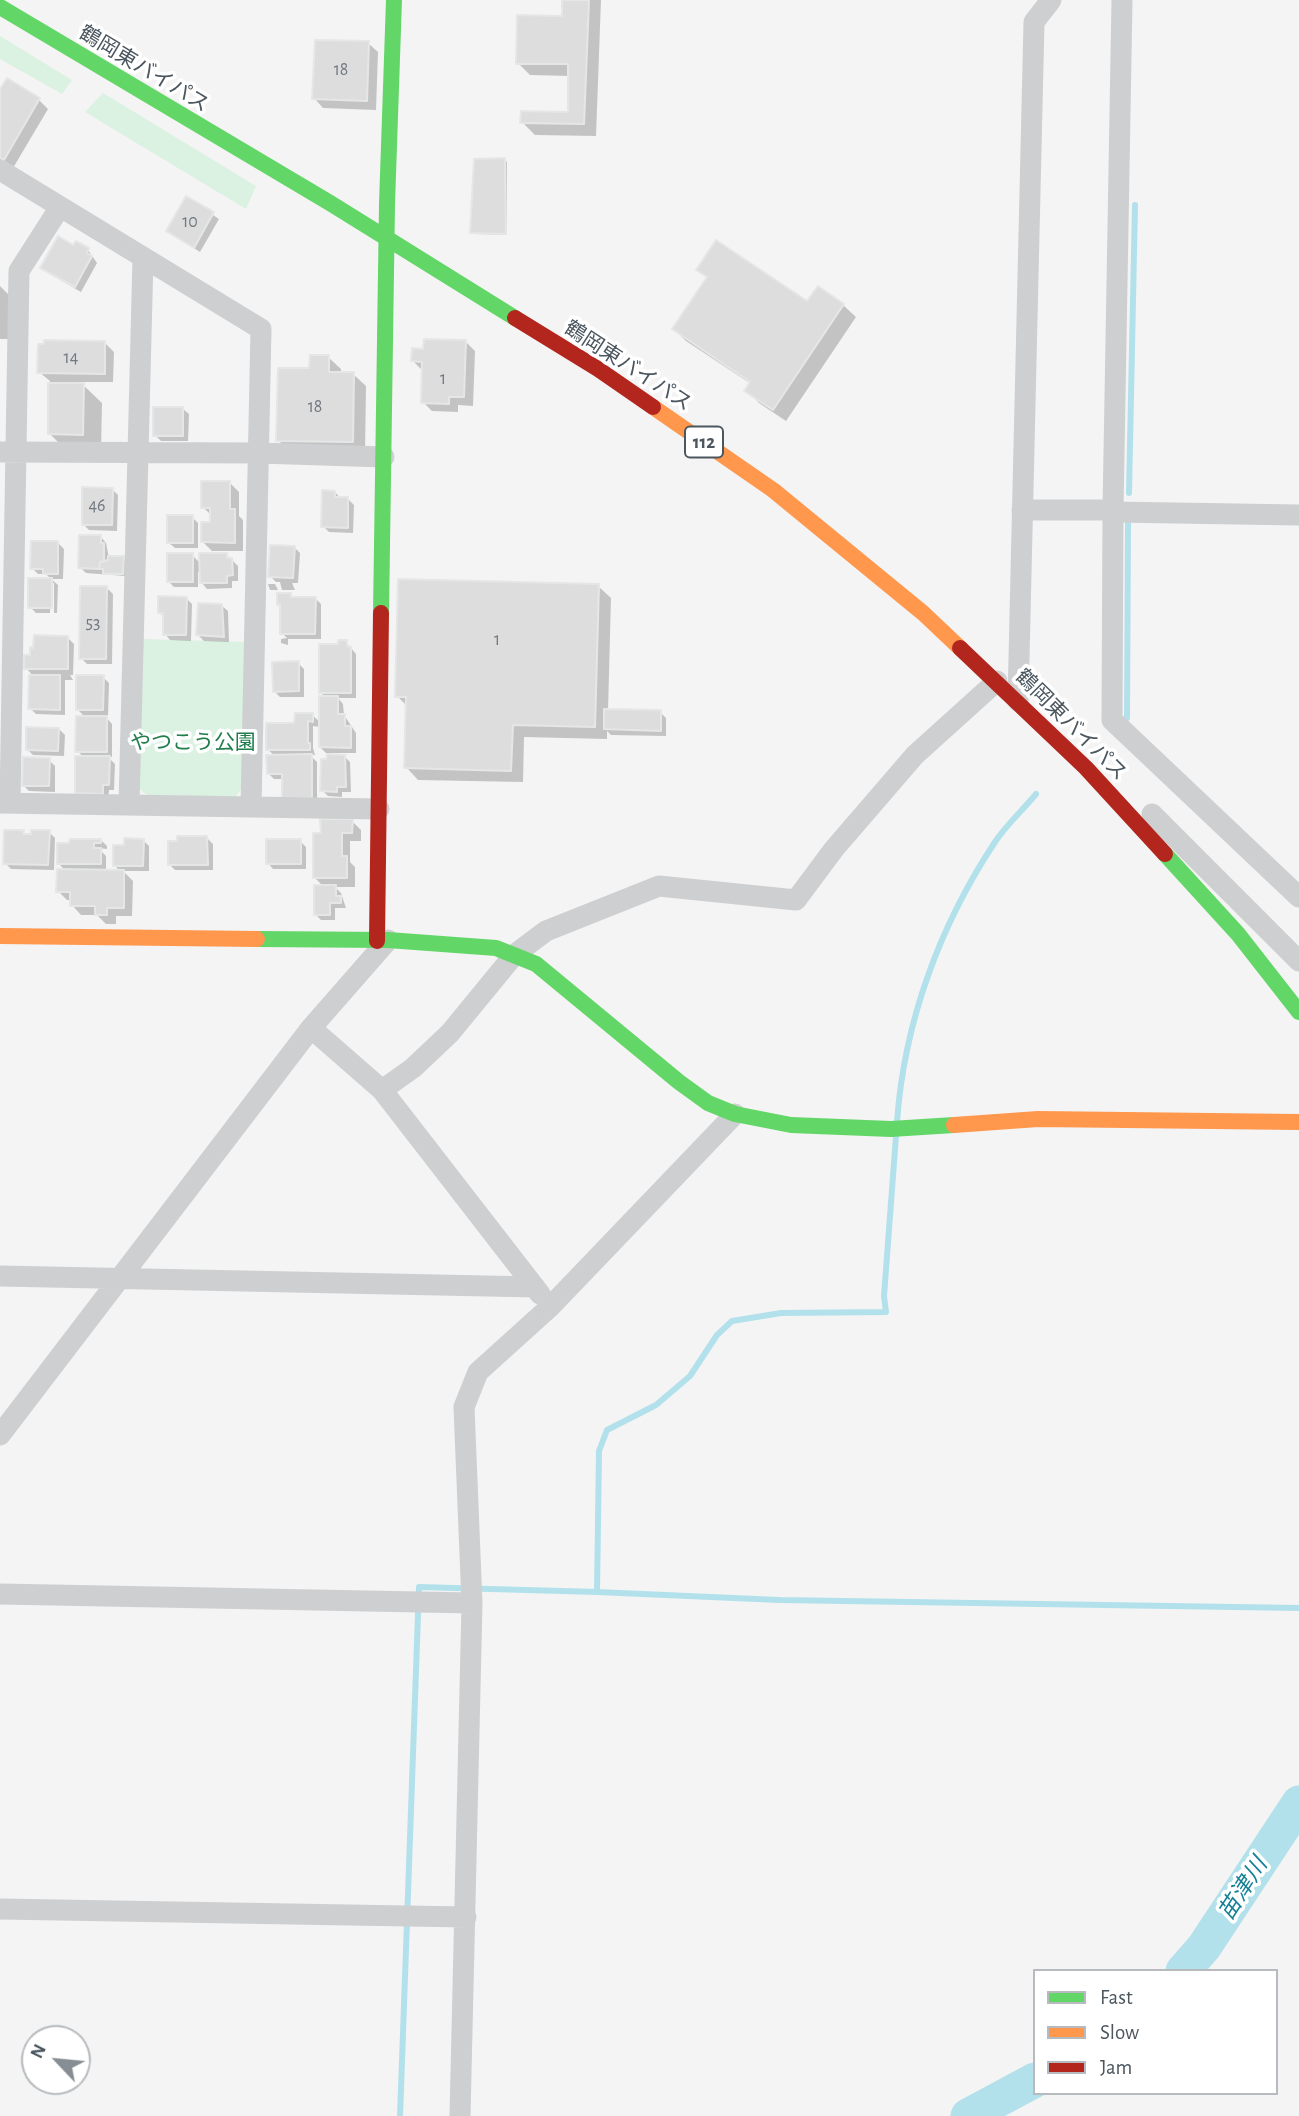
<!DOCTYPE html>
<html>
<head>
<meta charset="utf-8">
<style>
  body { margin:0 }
  #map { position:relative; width:1299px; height:2116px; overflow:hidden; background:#f4f4f4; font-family:"Alegreya Sans",sans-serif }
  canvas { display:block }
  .legend { position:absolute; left:1033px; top:1969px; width:245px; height:126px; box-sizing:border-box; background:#fff; border:2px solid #b7bbbf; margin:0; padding:9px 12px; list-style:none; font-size:21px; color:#4b565f }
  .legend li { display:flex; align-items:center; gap:14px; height:35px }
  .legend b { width:35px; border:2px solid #b7bbbf }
  .north { position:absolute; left:21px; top:2025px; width:70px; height:70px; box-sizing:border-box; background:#fff; border:2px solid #b7bbbf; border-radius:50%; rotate:296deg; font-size:19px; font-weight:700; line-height:28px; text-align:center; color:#4b565f }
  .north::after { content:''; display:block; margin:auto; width:24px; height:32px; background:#868d93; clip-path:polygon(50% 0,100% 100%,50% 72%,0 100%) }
</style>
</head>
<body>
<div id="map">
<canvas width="1299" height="2116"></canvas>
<ul class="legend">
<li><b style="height:9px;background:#63d668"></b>Fast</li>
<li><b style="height:9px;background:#ff974d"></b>Slow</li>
<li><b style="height:9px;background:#b3261e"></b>Jam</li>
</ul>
<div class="north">N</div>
</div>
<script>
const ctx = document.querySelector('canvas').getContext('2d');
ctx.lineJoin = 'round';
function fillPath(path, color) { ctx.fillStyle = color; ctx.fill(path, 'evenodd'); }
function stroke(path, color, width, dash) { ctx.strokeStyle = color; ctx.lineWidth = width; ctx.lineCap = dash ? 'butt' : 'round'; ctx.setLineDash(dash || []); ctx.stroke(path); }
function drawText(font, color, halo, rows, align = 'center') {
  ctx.font = font + ' "Alegreya Sans","Noto Sans JP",sans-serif'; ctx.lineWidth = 7; ctx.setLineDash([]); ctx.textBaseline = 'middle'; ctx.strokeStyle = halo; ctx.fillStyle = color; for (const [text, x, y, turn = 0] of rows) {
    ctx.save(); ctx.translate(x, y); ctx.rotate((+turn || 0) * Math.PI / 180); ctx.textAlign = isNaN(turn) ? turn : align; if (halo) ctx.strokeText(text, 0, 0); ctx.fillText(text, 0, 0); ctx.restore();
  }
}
fillPath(new Path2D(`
  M0 36 72 80 62 94 0 59Z
  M103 93 256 186 246 209 85 112Z
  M142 639 249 642 245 784 233 800 151 798 138 788Z`), '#dbf1e2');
fillPath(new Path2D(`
  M564 0H601L596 136 535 135 522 122 569 113 570 76 530 75 518 63 564 18Z
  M368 43 378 52 376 110 323 108 314 98Z
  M7 81 39 100 48 109 13 168 0 160V93Z
  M504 159 507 162V235L474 234 472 232Z
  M187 198 219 219 200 252 168 231Z
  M74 247 88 250 97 263 81 292 48 273 42 267Z
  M699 270 808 304 818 288 843 305 856 317 786 421 759 403 747 390 751 384 686 341 674 329 708 279Z
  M0 286 13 299 14 339H0Z
  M466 342 475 351 473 406 458 405V412L432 411 423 402 422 370 413 361 425 350Z
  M105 343 114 352 113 382H80L102 403 101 452H68L49 433 50 381 39 372Z
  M328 357 341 369V374H353L366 386 365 453H291L278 440 311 370Z
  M183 409 189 414 188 441H161L155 435Z
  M230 483 239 492V516L243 520V551H212L203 542 212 523V516L203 507Z
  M112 489 118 495 117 531 89 530 83 524Z
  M335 492 341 499H348L354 505 353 533 329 532 323 526Z
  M192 517 198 523V548H175L169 543Z
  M101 537 106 543 109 558H123L125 560V576L86 573 80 567Z
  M58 543 64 549 63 579H51L58 585 57 613H54V583H51L50 613H36L30 607 51 579 46 574H38L32 568Z
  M294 547 300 553 298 583H292L295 590H282L280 582H276L270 576Z
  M192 555 201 564 227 555 238 566V581H232V588L207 589 202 583 201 572H198V587H174L168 581Z
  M268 584H275L278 590H270Z
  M598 586 611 598 608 711 660 712 666 718V736L611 735 607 731V739L524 737 523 782 418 780 406 767 407 706 397 696Z
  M107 588 113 594 112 664H87L81 658Z
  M290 595 294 598H315L321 604V639H288V645L281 643V639L287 638 282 633V607L279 604Z
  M186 598 192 604 191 641 170 640 165 634V618L159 612Z
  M222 606 228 611 229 642 204 641 198 635Z
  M68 638 74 644 73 675H70L73 680H65V715L36 714 30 708 34 677 26 668 35 650Z
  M346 642 356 654V698H338L343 704 344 715 356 733V753H326L320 747V727L313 726V748L315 755H310L317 762V803L284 779H274L268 773 275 756 267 749 296 725 312 715 320 722 326 698 320 692 340 646Z
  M298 663 304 669V697H280L274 691Z
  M103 677 109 683 108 716 104 715 112 724V757H108L115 764 114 790H109L108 799H83L77 793 84 757 77 751 86 718 77 709Z
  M59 729 65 735 64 756 33 755 27 749Z
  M344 756 350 762 351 792H342V797L328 796 322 790Z
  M49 760 55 766V792L29 791 23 785Z
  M352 821 361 830V841H350V862L355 867V887H335L341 893 346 908H335V920H321L315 914 324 887 314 877 322 835Z
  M23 832 26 836 49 832 55 838 54 870 11 869 5 863Z
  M207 838 213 844V870H175L169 864Z
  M101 840 107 846V849L98 848 106 856V871L121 872 114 865 125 847 143 840 149 846V871H123L133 881 132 916H116V924H106L97 915H81L72 905V900H67L58 891 66 871 59 864V845Z
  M300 841 306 847V869H273L268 863Z`), '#0003');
stroke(new Path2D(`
  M1129 493 1135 205
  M1127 718 1128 524
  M897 1122C904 1022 940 925 995 842 1006 825 1023 810 1036 794
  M597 1592 599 1451 607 1430 656 1405 690 1376 717 1335 732 1321 781 1313 886 1312 884 1296 896 1136
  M400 2116 419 1587 597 1592 779 1600 1299 1608`), '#b2e1eb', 6);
stroke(new Path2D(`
  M1183 1971 1204 1947 1299 1803
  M968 2116 1035 2080`), '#b2e1eb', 35);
const building = new Path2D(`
  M562 0H589L584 124 520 123 521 111 568 112V64H516L517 15 562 16Z
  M315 40 369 41 367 101 312 99Z
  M7 78 40 98 4 160 0 158V89Z
  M505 158 506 234 470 233 474 159Z
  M186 196 214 212 194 248 166 231Z
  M58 236 73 245 76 241 89 248 87 253 92 256 75 287 40 268Z
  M716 240 807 301 818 286 844 304 773 410 744 391 750 382 672 329 707 277 696 270Z
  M424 339 466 340 464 397H449V404L421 403 422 362 411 361 412 348 423 349Z
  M44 340 105 341V374L37 373 38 344H44Z
  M310 355H329V372H354L353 442 276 441 278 368H309Z
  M48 383H84L83 435 48 434Z
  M153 407H183V436H153Z
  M201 481H230V509H235V543L201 542V522H210V508H201Z
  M82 487 113 488 112 525H82Z
  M322 490 335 491V497H348V528L321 527Z
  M167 515H193V543H167Z
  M79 535H101V543H104V562H100L99 569 78 568Z
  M31 541H58V574H43V569H30Z
  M270 545 295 546 293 578 268 577Z
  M167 553H193V582H167Z
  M199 553H227V558H232L233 575 227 576V583H200Z
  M108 556H124L123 574H103V569H99L100 562 108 560Z
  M28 578H52V608H28Z
  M398 579 599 584 595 727 513 725 511 771 404 768 406 697H395Z
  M80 586H107L106 659H79Z
  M277 593H291V597H316L315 634H280V604L277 605Z
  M158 596 187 597 186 635H163V613H158Z
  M198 603 222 604 224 637 196 635Z
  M34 635 68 636V669H24V655H30V647L33 648Z
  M338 640H347V646L351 647V693H319V644H338Z
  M299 661V691L273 692 272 662Z
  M29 675H60V710L28 709Z
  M76 675H104L103 710H76Z
  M319 696H338V714H345V726H351V748L319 747Z
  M604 709 661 710V731L604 729Z
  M295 713H313V722L308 721V743H310V750H266V723H294Z
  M76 716H107V752H75Z
  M26 727 59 728 58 751 26 750Z
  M312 754V798H282V774H267L266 755Z
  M327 754 345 755 346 787H337V792L320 791 321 759H326Z
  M75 756H110L109 785H103V794L75 793Z
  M23 757 50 758 49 786H22Z
  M320 819H353L352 833H342V856H347V878H313V833H321Z
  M4 830H24L23 834H31V830H50L48 865 3 864Z
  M177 836H207L208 865H168V841H177Z
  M124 838 144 839 143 866H113V845H124Z
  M70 839H101V843H94V848H101V864H57V843H69Z
  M266 839H301V864H266Z
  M57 869 124 870V908H107V915H95V906H70V892H56Z
  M314 885H336V896H341V903H330V915H314Z`);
fillPath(building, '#ddddde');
stroke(building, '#e5e6e6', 2);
stroke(new Path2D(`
  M1122 0 1113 510 1112 720 1299 897
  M0 170 261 329 251 807
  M0 452 260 453 384 457
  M1022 510H1113
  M1113 512 1299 515
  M1018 701 1034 22 1051 0
  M0 803 379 809
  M10 803 19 271 60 207
  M129 805 143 258
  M1152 814 1299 961
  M311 1028 382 1090 540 1294
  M382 1090 413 1068 450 1033 514 955 546 931 659 886 796 900 834 849 915 755 997 681
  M0 1276 535 1287
  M0 1435 311 1028 388 940
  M0 1594 472 1603
  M0 1909 466 1917
  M460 2116 472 1603 464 1407 478 1372 550 1307 735 1114`), '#cecfd1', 21);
stroke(new Path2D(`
  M0 7 330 203 515 318
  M381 613 387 204 394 0
  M1165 854 1238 934 1299 1012
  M257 939 388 940 496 948 536 964 679 1082 708 1103 735 1114 791 1125 891 1129 954 1125`), '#63d668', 16);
stroke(new Path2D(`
  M653 407 773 490 923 613 960 648
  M0 936 257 939
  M954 1125 1038 1119 1299 1122`), '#ff974d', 16);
stroke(new Path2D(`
  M515 318 598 369 653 407
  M960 648 1086 768 1165 854
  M377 941 381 613`), '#b3261e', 16);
drawText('18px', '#707880', null, [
  ["18",341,70],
  ["10",190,222],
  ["14",71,358],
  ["1",443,379],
  ["18",315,407],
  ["46",97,506],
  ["53",93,623],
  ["1",497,640]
]);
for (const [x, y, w] of [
  [704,442,38]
]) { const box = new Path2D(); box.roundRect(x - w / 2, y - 15.5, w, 31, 5); ctx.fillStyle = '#fff'; ctx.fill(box); stroke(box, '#4b565f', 2); }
drawText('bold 19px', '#4b565f', null, [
  ["112",704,442]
]);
drawText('21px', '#4b565f', '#fff', [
  ["鶴岡東バイパス",144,69,31],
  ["鶴岡東バイパス",628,366,33],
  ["鶴岡東バイパス",1071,725,45]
]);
drawText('21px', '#1f7e4b', '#fff', [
  ["やつこう公園",193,743]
]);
drawText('italic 23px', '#168197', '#fff', [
  ["苗津川",1243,1889,-57]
]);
</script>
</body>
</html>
